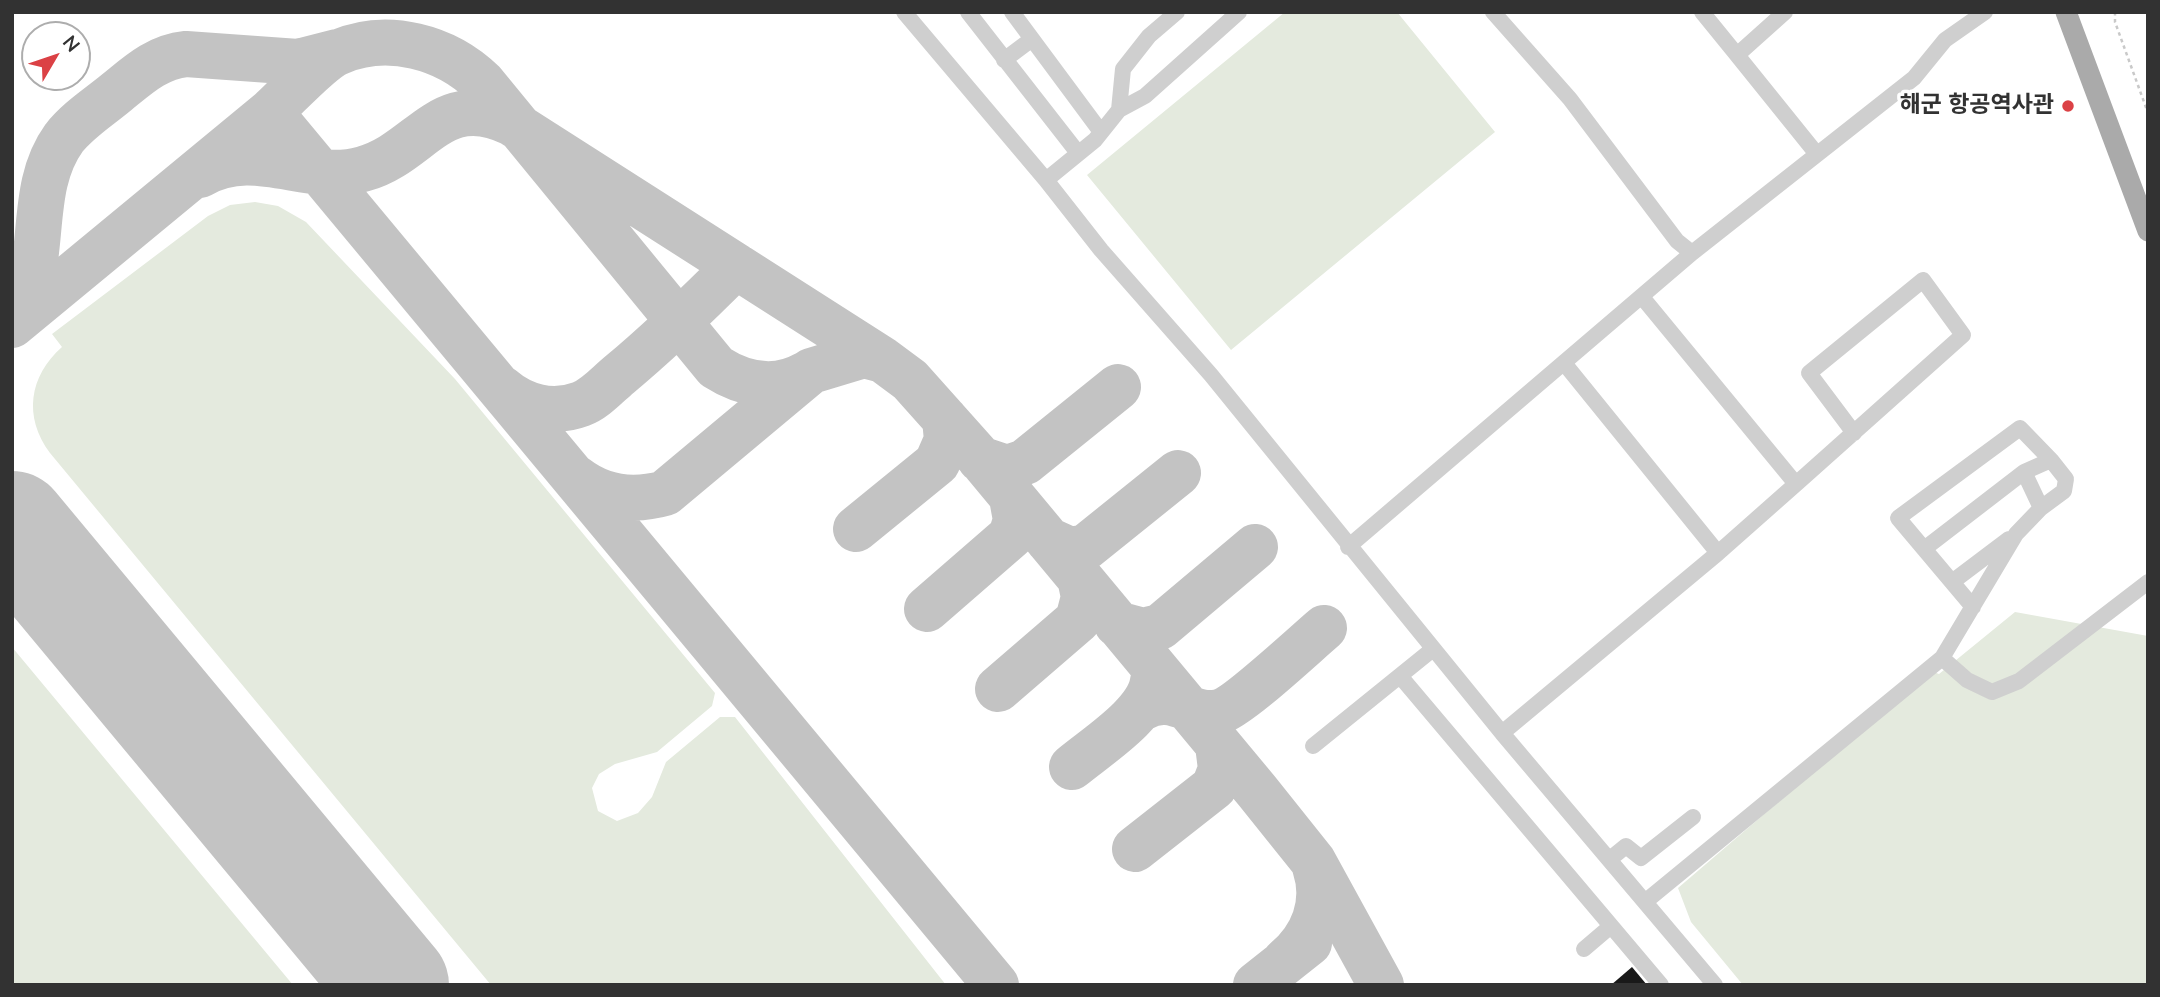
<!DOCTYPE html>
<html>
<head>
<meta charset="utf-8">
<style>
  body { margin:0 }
  #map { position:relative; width:2160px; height:997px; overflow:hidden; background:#fff; font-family:"Nunito Sans",sans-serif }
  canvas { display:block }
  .frame { position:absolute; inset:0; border:14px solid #323232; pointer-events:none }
  .north { position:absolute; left:21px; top:21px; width:70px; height:70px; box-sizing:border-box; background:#fff; border:2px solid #adadad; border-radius:50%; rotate:51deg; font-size:19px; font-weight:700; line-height:28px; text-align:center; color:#323232 }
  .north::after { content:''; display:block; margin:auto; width:24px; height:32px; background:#db4145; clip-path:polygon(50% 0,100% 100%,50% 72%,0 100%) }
</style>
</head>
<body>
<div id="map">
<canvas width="2160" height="997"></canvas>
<div class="frame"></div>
<div class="north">N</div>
</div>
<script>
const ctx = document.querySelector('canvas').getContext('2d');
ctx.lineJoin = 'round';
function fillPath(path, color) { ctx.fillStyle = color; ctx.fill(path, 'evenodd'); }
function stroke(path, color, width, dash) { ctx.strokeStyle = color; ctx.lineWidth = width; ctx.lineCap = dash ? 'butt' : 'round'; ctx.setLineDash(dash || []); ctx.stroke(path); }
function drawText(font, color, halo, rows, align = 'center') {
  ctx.font = font + ' "Nunito Sans","Noto Sans KR",sans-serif'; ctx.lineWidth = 7; ctx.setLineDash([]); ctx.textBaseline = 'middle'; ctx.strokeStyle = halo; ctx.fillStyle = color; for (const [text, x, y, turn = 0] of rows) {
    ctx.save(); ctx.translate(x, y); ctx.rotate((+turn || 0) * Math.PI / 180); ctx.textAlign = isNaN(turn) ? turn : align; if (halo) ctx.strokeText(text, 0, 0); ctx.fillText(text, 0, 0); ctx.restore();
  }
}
fillPath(new Path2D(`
  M1285 12H1397L1495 132 1231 350 1087 175Z
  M255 202 278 206 306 222 455 379 715 693 712 706 657 752 615 764 599 774 592 788 598 811 617 821 638 813 652 797 666 762 720 717H735L946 985H491L50 453C23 417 29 376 62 347L52 334 208 216 230 205Z
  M2015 612 2148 636V985H1743L1691 922 1678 888 1931 671 1939 674Z
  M12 647 293 985H12Z`), '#e4eade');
stroke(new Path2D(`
  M270 112C287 97 321 59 339 52 388 31 446 47 483 83L716 367C744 385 776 391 806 374
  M200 175C256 143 307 185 363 169 422 153 440 88 512 123L883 360
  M15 322C51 264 25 192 64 138 78 120 99 107 117 92 138 75 157 57 186 54L298 62 337 52
  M12 325 270 112 996 985
  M501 388C523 407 552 415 581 404 595 399 607 385 619 375 660 341 698 304 736 266
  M980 459 1007 468 1025 462 1118 387
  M576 478C602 498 634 502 665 493L811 371 864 355 883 360 910 380 985 464 1257 791 1313 861 1381 985
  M856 529 937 463 947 440 945 419
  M1048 540 1070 550 1086 547 1178 473
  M927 609 1011 536 1016 520 1012 498
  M1117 624 1143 631 1160 627 1255 547
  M998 689 1078 620 1084 597 1080 578
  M1142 708C1175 690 1190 719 1219 712 1238 707 1305 644 1324 628
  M1072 767C1097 746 1149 714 1153 681
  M1135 849 1214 787 1221 769 1218 745
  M1285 961C1313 938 1327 903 1315 867
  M1256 985 1309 943`), '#c3c3c3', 46);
stroke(new Path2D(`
  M12 527 393 985`), '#c3c3c3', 112);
fillPath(new Path2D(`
  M1632 967 1647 985H1611Z`), '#191919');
stroke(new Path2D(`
  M2115 12V22L2148 113`), '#c9c9c9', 2.5, [3.5, 3.5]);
stroke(new Path2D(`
  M904 12 1046 180 1101 250 1211 375 1502 733 1718 553
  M968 12 1078 153
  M1012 12 1101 132
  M1177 12 1149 36 1123 69 1119 110 1145 96 1239 12
  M1493 12 1570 99 1677 241 1692 253 1914 78 1945 40 1985 12
  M1702 12 1737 55
  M1785 12 1737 55 1816 153
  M1004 60 1032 39
  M1046 180 1095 140 1119 110
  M1564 363 1718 553 1796 484 1642 297
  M1796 484 1963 335 1923 280 1809 373 1854 433
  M1348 547 1692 253
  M1924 549 2024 472
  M1952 582 2009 539
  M1973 607 1898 518 2020 428 2051 460
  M1942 658 1967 680 1992 692 2019 681 2148 582
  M1400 676 1661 985
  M1502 733 1715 985
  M1313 746 1433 649
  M1610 859 1626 846 1641 858 1693 817
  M1646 901 1942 658 2016 534 2041 508 2064 491 2066 479 2051 460 2024 472 2041 508
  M1584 949 1611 926`), '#cfcfcf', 16);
stroke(new Path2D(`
  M2066 12 2148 231`), '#aaa', 21);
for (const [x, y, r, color] of [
  [2068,106,7,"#db4145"]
]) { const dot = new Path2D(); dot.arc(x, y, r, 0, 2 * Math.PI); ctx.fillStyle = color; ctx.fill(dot); stroke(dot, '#fff', 2.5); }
drawText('bold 23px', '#323232', '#fff', [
  ["해군 항공역사관",2054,106]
], 'right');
</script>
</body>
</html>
